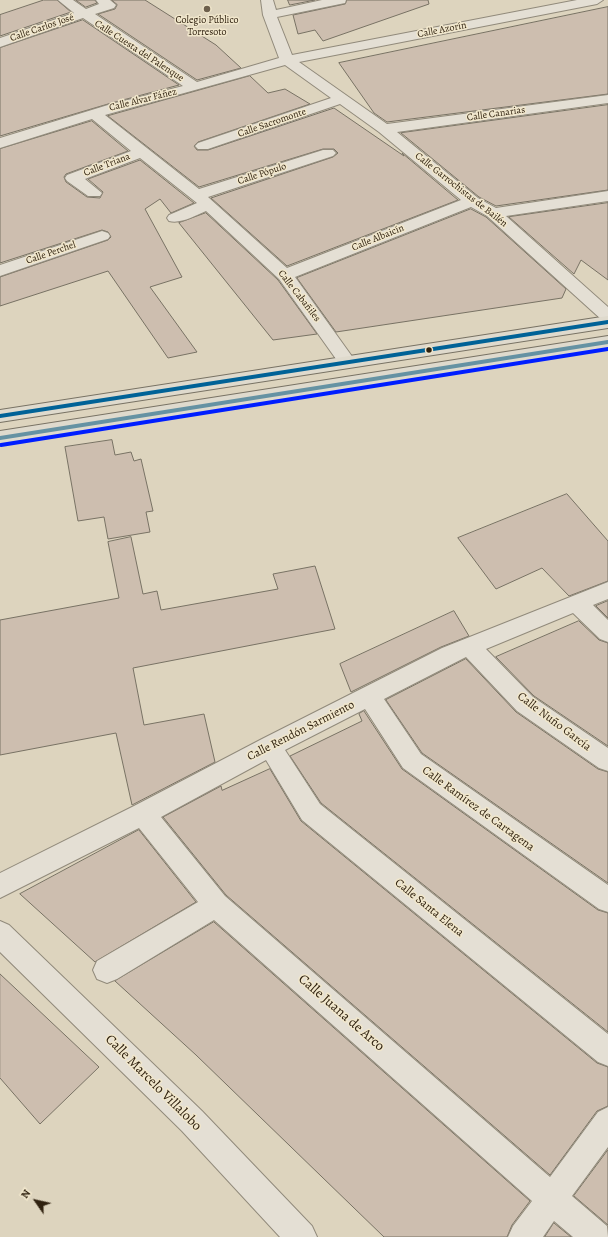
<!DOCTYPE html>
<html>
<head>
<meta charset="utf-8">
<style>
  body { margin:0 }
  #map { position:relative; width:608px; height:1237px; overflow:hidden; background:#ddd4be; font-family:Alegreya,serif }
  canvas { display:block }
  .north { position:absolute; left:16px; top:1181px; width:40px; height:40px; -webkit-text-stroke:3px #f1e7cc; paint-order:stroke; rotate:304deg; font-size:11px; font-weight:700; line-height:16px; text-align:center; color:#302210 }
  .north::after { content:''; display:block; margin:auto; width:14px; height:18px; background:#302210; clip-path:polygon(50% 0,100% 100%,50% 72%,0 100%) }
</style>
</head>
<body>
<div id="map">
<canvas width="608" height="1237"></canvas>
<div class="north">N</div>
</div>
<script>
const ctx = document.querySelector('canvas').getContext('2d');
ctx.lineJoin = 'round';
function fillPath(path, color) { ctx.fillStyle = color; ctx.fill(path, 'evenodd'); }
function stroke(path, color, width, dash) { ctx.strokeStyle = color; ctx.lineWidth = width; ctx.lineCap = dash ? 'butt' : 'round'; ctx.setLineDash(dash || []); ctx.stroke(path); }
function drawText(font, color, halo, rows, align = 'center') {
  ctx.font = font + ' Alegreya,serif'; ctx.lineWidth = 3; ctx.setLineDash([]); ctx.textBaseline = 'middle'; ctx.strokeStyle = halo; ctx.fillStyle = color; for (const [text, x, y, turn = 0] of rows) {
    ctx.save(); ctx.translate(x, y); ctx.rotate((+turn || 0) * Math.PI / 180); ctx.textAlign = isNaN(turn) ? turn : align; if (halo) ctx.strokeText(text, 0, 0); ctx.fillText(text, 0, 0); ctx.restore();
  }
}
const building = new Path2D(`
  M44 0H57L71 12 0 36V15Z
  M76 0H95L97 3 86 7Z
  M112 0H145L216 45 241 68 197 80 98 14 115 9 117 5Z
  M288 0H315L290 5Z
  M347 0H428L429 4 323 41 315 30 298 34 293 15 345 4Z
  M608 7V94L387 122 374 113 339 63Z
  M83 20 179 85 108 104 0 136V48Z
  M250 76 268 93 285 89 310 104 198 142 194 146 197 150H208L334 108 404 156 402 153 458 200 287 266 211 198 333 157 338 153 334 149H323L199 187 108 116Z
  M608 105V190L496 206 479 197 401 133Z
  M92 121 128 151 66 174 64 177 66 182 87 197 100 198 103 192 88 179 140 160 194 203 171 213 160 199 145 209 182 277 150 287 197 352 168 358 108 271 0 306V277L108 240 111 237 108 232 102 230 0 263V149Z
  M608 203V280L581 260 574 274 509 217Z
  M471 209 486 217 566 289 562 298 336 332 297 278Z
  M206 213 278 280 317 334 273 340 179 223Z
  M112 440 115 455 131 452 134 461 141 459 153 511 146 512 150 532 108 539 104 517 78 521 65 447Z
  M567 494 608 541V581L569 596 542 568 496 589 458 538Z
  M131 537 143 594 157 591 161 610 278 589 273 574 315 566 335 629 133 668 144 725 204 714 215 762 132 805 116 733 0 755V620L119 598 108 542Z
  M608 601V618L596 606Z
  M454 611 469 636 441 647 351 692 340 664Z
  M579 621 599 640 608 643V746L534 696 496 657Z
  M466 659 516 712 598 769 608 772V883L422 753 386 700Z
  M364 711 402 769 598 910 608 913V1032L321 803 290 756 362 721 359 714Z
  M270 769 301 821 597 1063 608 1067V1106L597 1111 550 1175 226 895 163 817 221 786 222 790Z
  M139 830 196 902 95 962 20 894Z
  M214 922 530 1201 512 1225 507 1237H384L196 1055 115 981Z
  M0 974 99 1067 40 1124 0 1078Z
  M608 1150V1225L574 1196Z
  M554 1223 571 1237H545Z`);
fillPath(building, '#cdbeaf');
stroke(building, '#787264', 1);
const minor = new Path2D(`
  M58 0H73L86 9 99 4 96 0H110L116 5 114 8 95 14 197 82 279 58 263 15 261 0H273L276 10 322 0H346L345 3 277 17 292 55 577 0H603L597 4 299 62 387 124 608 95V103L397 132 478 198 496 208 608 191V201L506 216 608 307V321L602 320 487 216 471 207 295 277 356 362 353 366 347 368 341 366 279 279 206 211C194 216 181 224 169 221L167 218 169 215 197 203 140 158 85 179 102 193 100 196H88L67 181 65 178 67 175 131 151 92 119 0 148V138L108 105 183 86 83 18 0 47V38L74 13ZM285 65 331 98 198 143 195 146 198 149H208L340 104 379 132 461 200 287 268 208 197 333 156 336 153 333 150H323L199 189 105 115Z
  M102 231 108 233 110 236 108 239 0 276V265Z
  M608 582V599L593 605 608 620V642L600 639 573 613 486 649 533 697 608 748V771L599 768 517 711 466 657 384 699 421 754 608 885V912L599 909 403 768 365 709 285 750 320 804 608 1034V1066L598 1062 302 820 266 760 161 817 225 896 550 1177 598 1112 608 1107V1147L572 1196 607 1226 608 1237H573L554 1221 543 1237H508L513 1226 532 1201 214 920 117 979 107 983 97 979 93 970 97 961 198 902 139 828 0 898V873L134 806 262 739 442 648Z
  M0 921 9 925 202 1111 312 1226 317 1237H280L182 1131 0 952Z`);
const major = new Path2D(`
  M608 316V328L0 422V410Z
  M608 336V348L0 445V431Z`);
stroke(minor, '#918a7b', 2);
stroke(major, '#787264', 2);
fillPath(minor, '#e4dfd4');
fillPath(major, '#dfdacd');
stroke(new Path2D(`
  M0 438 608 342`), '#6592a3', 4);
stroke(new Path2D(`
  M1 445 608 349`), '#001eff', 4);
stroke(new Path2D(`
  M0 416 608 322`), '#006297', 4);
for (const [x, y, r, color] of [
  [207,9,4,"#6d604d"],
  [429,350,3.5,"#302210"]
]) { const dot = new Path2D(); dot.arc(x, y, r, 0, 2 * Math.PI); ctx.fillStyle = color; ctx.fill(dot); stroke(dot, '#f1e7cc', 1.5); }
drawText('10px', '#302210', '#f1e7cc', [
  ["Colegio Público",207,21],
  ["Torresoto",207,33]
]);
drawText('10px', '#302210', '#f1e7cc', [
  ["Calle Carlos José",42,28,-19],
  ["Calle Azorín",442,30,-11],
  ["Calle Cuesta del Palenque",139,51,33],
  ["Calle Alvar Fáñez",143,100,-14],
  ["Calle Canarias",496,114,-8],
  ["Calle Sacromonte",272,123,-19],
  ["Calle Triana",107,165,-21],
  ["Calle Pópulo",262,174,-18],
  ["Calle Garrochistas de Bailén",461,190,38],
  ["Calle Albaicín",378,238,-22],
  ["Calle Perchel",51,253,-19],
  ["Calle Cabañiles",299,296,52]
]);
drawText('12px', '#302210', '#f1e7cc', [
  ["Calle Nuño García",554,722,37],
  ["Calle Rendón Sarmiento",301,731,-27],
  ["Calle Ramírez de Cartagena",478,809,36],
  ["Calle Santa Elena",429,908,39]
]);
drawText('14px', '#302210', '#f1e7cc', [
  ["Calle Juana de Arco",341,1013,41],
  ["Calle Marcelo Villalobo",153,1083,45]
]);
</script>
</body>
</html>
